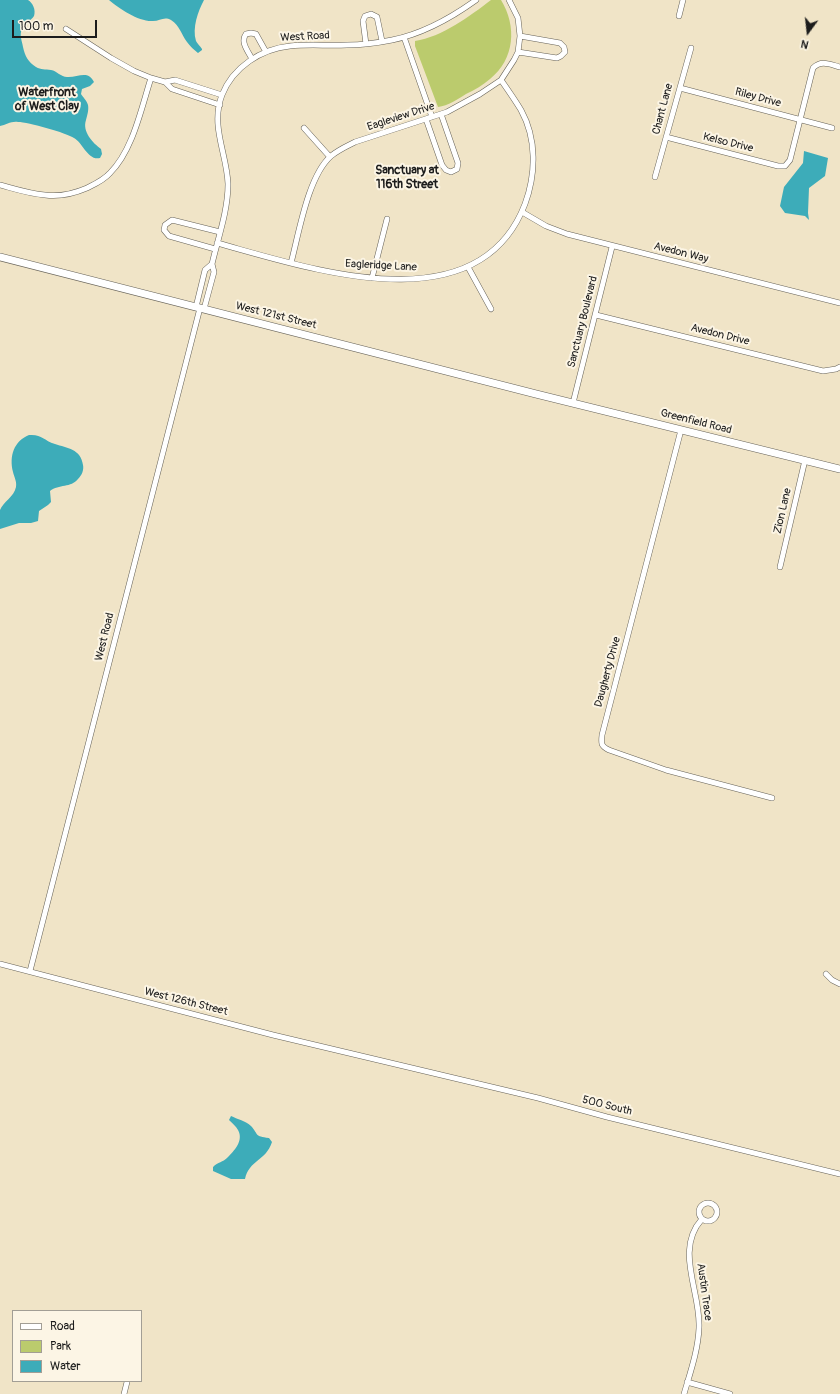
<!DOCTYPE html>
<html>
<head>
<meta charset="utf-8">
<style>
  body { margin:0 }
  #map { position:relative; width:840px; height:1394px; overflow:hidden; background:#f0e4c7; font-family:Pangolin,sans-serif }
  canvas { display:block }
  .legend { position:absolute; left:12px; top:1310px; width:130px; height:72px; box-sizing:border-box; background:#fcf5e5; border:1px solid #a29e95; margin:0; padding:5px 7px; list-style:none; font-size:12px; color:#1c1c1c }
  .legend li { display:flex; align-items:center; gap:8px; height:20px }
  .legend b { width:20px; border:1px solid #a29e95 }
  .north { position:absolute; left:788px; top:12px; width:40px; height:40px; -webkit-text-stroke:3px #fcf5e5; paint-order:stroke; rotate:195deg; font-size:11px; font-weight:700; line-height:16px; text-align:center; color:#1c1c1c }
  .north::after { content:''; display:block; margin:auto; width:14px; height:18px; background:#1c1c1c; clip-path:polygon(50% 0,100% 100%,50% 72%,0 100%) }
  .scale { position:absolute; left:12px; top:20px; width:85px; height:18px; box-sizing:border-box; border:2px solid #1c1c1c; border-top:0; padding-left:5px; font-size:12px; line-height:14px; white-space:nowrap; color:#1c1c1c; -webkit-text-stroke:3px #fcf5e5; paint-order:stroke }
</style>
</head>
<body>
<div id="map">
<canvas width="840" height="1394"></canvas>
<ul class="legend">
<li><b style="height:5px;background:#fff"></b>Road</li>
<li><b style="height:11px;background:#bbcb6d"></b>Park</li>
<li><b style="height:11px;background:#3dacb9"></b>Water</li>
</ul>
<div class="north">N</div>
<div class="scale">100 m</div>
</div>
<script>
const ctx = document.querySelector('canvas').getContext('2d');
ctx.lineJoin = 'round';
function fillPath(path, color) { ctx.fillStyle = color; ctx.fill(path, 'evenodd'); }
function stroke(path, color, width, dash) { ctx.strokeStyle = color; ctx.lineWidth = width; ctx.lineCap = dash ? 'butt' : 'round'; ctx.setLineDash(dash || []); ctx.stroke(path); }
function drawText(font, color, halo, rows, align = 'center') {
  ctx.font = font + ' Pangolin,sans-serif'; ctx.lineWidth = 4; ctx.setLineDash([]); ctx.textBaseline = 'middle'; ctx.strokeStyle = halo; ctx.fillStyle = color; for (const [text, x, y, turn = 0] of rows) {
    ctx.save(); ctx.translate(x, y); ctx.rotate((+turn || 0) * Math.PI / 180); ctx.textAlign = isNaN(turn) ? turn : align; if (halo) ctx.strokeText(text, 0, 0); ctx.fillText(text, 0, 0); ctx.restore();
  }
}
fillPath(new Path2D(`
  M491 0H501C517 26 515 59 490 79 483 85 475 90 466 94 458 99 448 106 438 107L415 46V41C442 37 470 16 491 0Z`), '#bbcb6d');
fillPath(new Path2D(`
  M0 0C6 0 23 0 28 0 33 3 36 10 34 16 31 21 24 23 22 29 19 35 22 41 23 47 25 56 28 62 36 67 41 70 45 69 51 70 57 71 61 77 67 77 77 78 88 69 94 82L90 86 82 89 81 94C83 97 87 101 88 105 89 110 87 116 86 120 82 132 93 143 101 149L102 154 100 158C88 161 83 143 74 138 67 133 28 122 18 122 11 121 6 125 0 126Z
  M109 0H204C198 11 192 28 196 41 197 43 200 46 202 49V50L198 53C194 50 190 46 187 42 181 34 180 26 171 20 164 16 160 21 153 21 139 22 120 9 109 0Z
  M804 151 828 158 825 176 809 188 808 213 809 220 805 216 785 213 780 206 784 187 803 163Z
  M29 435C42 434 43 440 55 444 67 448 81 449 83 465 84 470 82 475 78 479 71 488 59 484 50 491L51 502 48 505 39 511 38 521 31 523H19L0 529C0 524 0 516 0 510 3 502 14 497 16 487 17 481 14 477 13 472 9 456 14 441 29 435Z
  M231 1116C237 1119 246 1121 251 1126 259 1135 254 1136 269 1138L272 1142C266 1161 249 1160 245 1179H231L213 1171V1167C218 1162 223 1162 227 1158 234 1151 244 1141 238 1130 236 1126 232 1123 229 1120Z`), '#3dacb9');
const street = new Path2D(`
  M679 16 683 0
  M66 29 111 58 134 71 151 78 165 82 172 89 220 105
  M404 37 432 117
  M366 44 363 21 365 16 371 14 377 17 382 41
  M518 52 557 58 561 56 565 52 564 47 560 43 520 36
  M252 59C248 51 240 42 246 34L251 33 256 34 266 52
  M165 82 175 80 222 95
  M680 88 832 128
  M426 119 442 165 446 170 451 172 457 169 458 163 441 114
  M304 128 330 157
  M666 137 778 166H785L790 160 813 68C821 60 829 64 840 67
  M655 177 691 48
  M0 185C15 189 30 194 45 195 60 197 73 194 87 188 95 184 104 180 110 173 133 150 141 109 151 78
  M522 212 546 226 567 234 840 303
  M217 243C309 268 478 327 525 204 536 174 537 139 521 110 515 100 508 90 501 80
  M215 249 169 236 164 230 165 225 172 220 220 232
  M291 263C299 233 308 176 331 156 338 150 347 146 355 142L447 112 480 94 501 80 514 60 518 52 520 36 518 18 509 0
  M468 267 491 309
  M372 278 387 219
  M196 307 205 270 212 264
  M204 309 214 272 212 264C218 238 228 211 228 184 227 154 210 126 222 95 233 67 261 49 290 46 309 44 328 46 347 45 362 45 377 43 392 40 422 34 451 18 476 0
  M596 315 823 371 836 369 840 367
  M573 403 612 247
  M681 430 602 735C601 744 601 746 609 750L666 770 772 798
  M780 567 805 460
  M0 964 273 1035 538 1098 607 1117 840 1174
  M30 971 200 308
  M826 974 832 980 840 984
  M699 1212a9 9 0 1 1 18 0a9 9 0 1 1-18 0Z
  M687 1382 730 1394
  M124 1394 127 1382
  M684 1394C690 1373 698 1351 699 1328 701 1292 674 1250 702 1219`);
const secondary = new Path2D(`
  M0 257 536 394 840 469`);
stroke(street, '#666258', 6);
stroke(secondary, '#666258', 8);
stroke(street, '#fff', 5);
stroke(secondary, '#fff', 7);
drawText('11px', '#1c1c1c', '#fcf5e5', [
  ["West Road",305,37,-3],
  ["Riley Drive",758,98,15],
  ["Chant Lane",663,109,-75],
  ["Eagleview Drive",401,117,-18],
  ["Kelso Drive",728,143,14],
  ["Avedon Way",681,253,14],
  ["Eagleridge Lane",381,266,3],
  ["West 121st Street",276,316,14],
  ["Sanctuary Boulevard",583,322,-76],
  ["Avedon Drive",720,335,14],
  ["Greenfield Road",696,422,14],
  ["Zion Lane",783,511,-77],
  ["West Road",105,637,-76],
  ["Daugherty Drive",608,672,-75],
  ["West 126th Street",186,1002,14],
  ["500 South",607,1106,14],
  ["Austin Trace",704,1292,82]
]);
drawText('bold 12px', '#1c1c1c', '#fcf5e5', [
  ["Waterfront",47,93],
  ["of West Clay",47,107],
  ["Sanctuary at",407,171],
  ["116th Street",407,185]
]);
</script>
</body>
</html>
